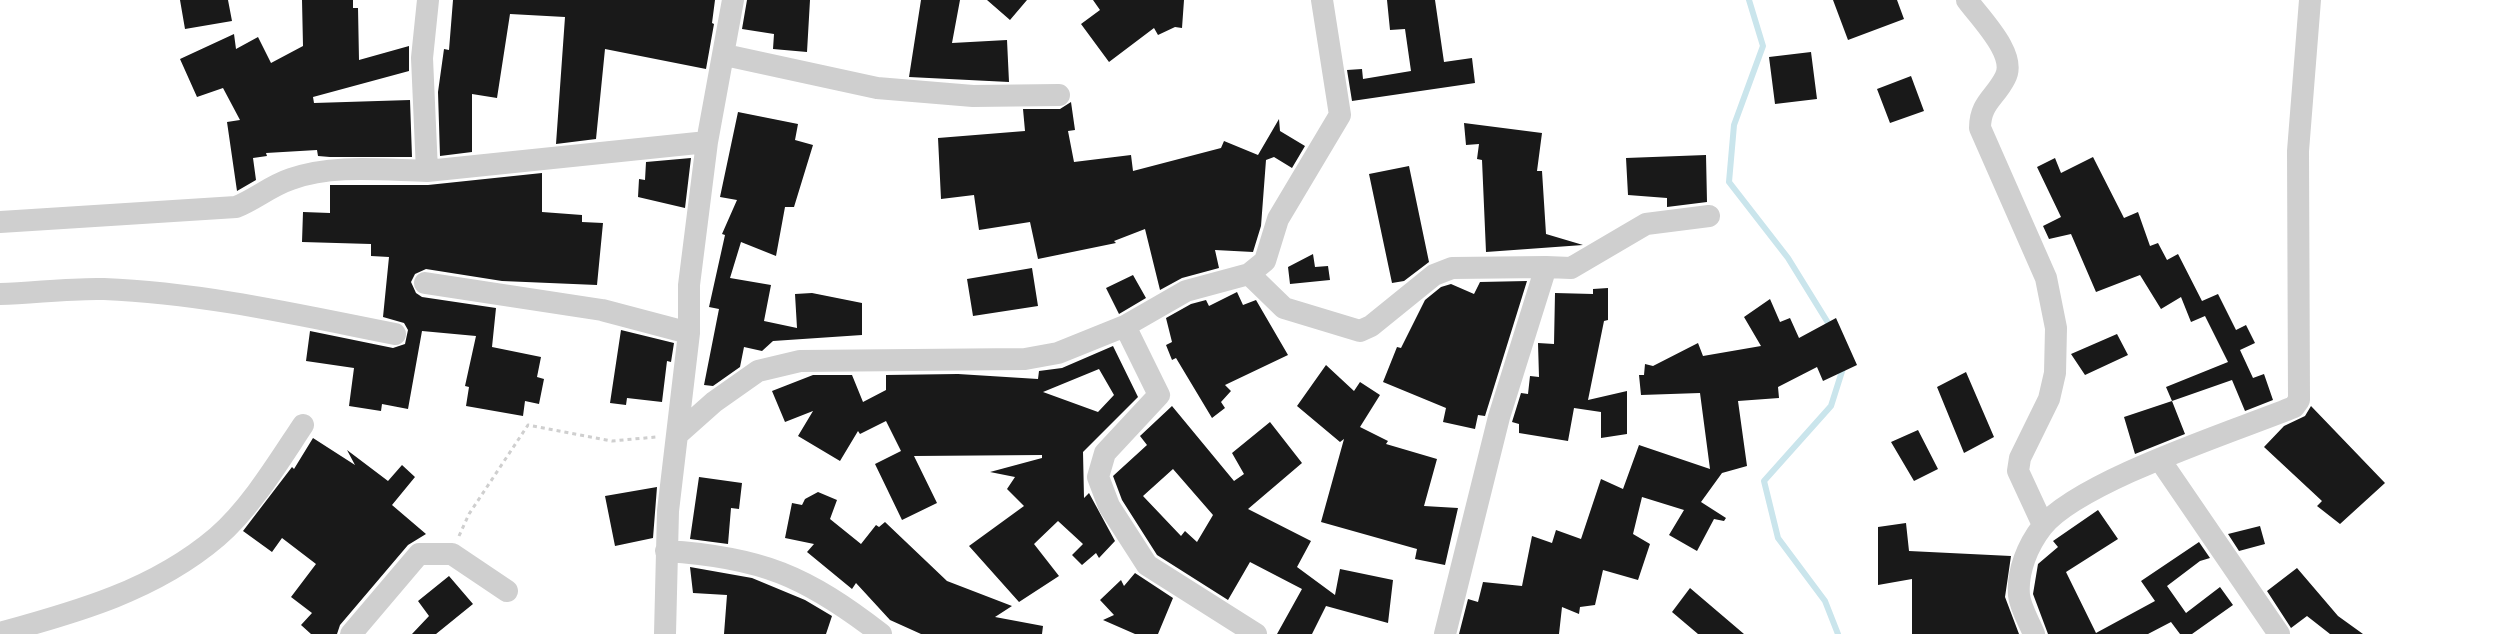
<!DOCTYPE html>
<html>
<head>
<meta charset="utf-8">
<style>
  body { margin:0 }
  canvas { display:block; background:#fff }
</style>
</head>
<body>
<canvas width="2516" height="634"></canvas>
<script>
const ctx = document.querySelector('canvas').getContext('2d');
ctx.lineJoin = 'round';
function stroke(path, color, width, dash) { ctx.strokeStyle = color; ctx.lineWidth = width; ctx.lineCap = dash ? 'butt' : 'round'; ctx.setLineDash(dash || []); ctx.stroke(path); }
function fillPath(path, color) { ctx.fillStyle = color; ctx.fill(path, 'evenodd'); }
stroke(new Path2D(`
  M1749 0 1763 46 1734 125 1729 182 1788 258 1830 326
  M1838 634 1825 601 1778 538 1764 481 1831 406 1844 365`), '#cae5ec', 6);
fillPath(new Path2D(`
  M180 0H228L232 21 185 29Z
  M302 0H353V8H358L359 60 409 46V71L313 97 314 103 410 100 412 157H330L318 156 317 150 266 153 267 156 253 158 256 180 237 191 227 122 240 120 223 88 197 97 180 59 234 34 236 49 258 37 271 63 303 46Z
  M453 0H715L712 23 714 24 706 69 605 49 596 139 556 144 565 17 510 14 497 98 472 94V152L440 156 438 92 444 49 449 50Z
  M747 0H810L807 52 773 49 774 34 742 29Z
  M921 0H960L952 43 1007 40 1009 82 909 77Z
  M987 0H1027L1010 20Z
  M1093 0H1184L1182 28 1175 27 1158 35 1154 28 1109 62 1081 24 1100 10Z
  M1387 0H1435L1444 62 1472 58 1475 83 1352 101 1347 70 1362 69 1363 79 1411 71 1405 29 1390 30Z
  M1833 0H1897L1904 19 1848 40Z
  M1811 52 1817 99 1775 104 1769 57Z
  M1911 76 1924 111 1890 123 1877 89Z
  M1071 102 1075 130 1068 131 1074 162 1131 155 1133 171 1221 148 1224 141 1258 155 1279 119 1280 131 1305 146 1292 168 1274 157 1266 160 1261 226 1253 252 1215 250 1219 268 1182 278 1160 290 1145 229 1114 241 1116 243 1038 259 1030 222 979 230 974 195 941 199 938 138 1025 131 1023 109H1060Z
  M738 112 798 124 795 140 813 145 794 207H785L776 256 741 242 730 278 771 285 764 321 797 328 795 294 812 293 862 303V335L773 341 762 351 744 347 740 367 713 386 704 385 719 309 709 307 725 235 722 234 737 200 720 197Z
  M1464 123 1542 133 1537 171H1542L1546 234 1583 245 1486 252 1482 160 1477 159 1479 144 1466 145Z
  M1706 155 1707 202 1667 207V198L1628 195 1626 158Z
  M2093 157 2124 218 2138 212 2150 246 2158 243 2167 260 2178 254 2202 301 2218 294 2236 330 2246 325 2255 343 2240 350 2253 378 2264 374 2273 400 2245 411 2232 380 2172 401 2166 387 2228 362 2205 316 2191 322 2181 297 2161 309 2140 275 2096 292 2071 234 2049 239 2043 226 2061 217 2037 167 2055 158 2061 173Z
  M691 158 685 208 638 197 639 179 645 180 646 162Z
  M1409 166 1429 262 1404 281 1392 283 1369 174Z
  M542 173V212L582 215V222L603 223 597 285 502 281 426 269 415 274 411 282 416 293 422 297 496 308 492 347 541 357 537 377 544 379 539 404 525 401 523 416 466 406 469 387 465 386 476 336 422 331 408 409 382 404 381 411 349 406 354 368 306 361 310 331 393 348 405 344 408 330 404 323 383 317 389 257 371 256V244L302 242 303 212 330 213V185H428Z
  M1313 254 1315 267 1328 266 1330 280 1290 284 1288 267Z
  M1032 268 1038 306 973 316 967 279Z
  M1133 275 1146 298 1119 314 1106 288Z
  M1527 281 1485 416 1478 415 1475 429 1443 422 1446 408 1383 382 1397 347 1401 348 1425 300 1441 287 1451 284 1474 294 1480 282Z
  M1608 288V320L1604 321 1588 400 1627 391V434L1601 438V412L1574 408 1568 441 1519 433V424L1512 422 1521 393 1528 394 1530 376 1539 377 1538 343 1554 344 1555 293 1593 294V289Z
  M1237 292 1243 305 1256 300 1288 355 1225 385 1231 391 1221 402 1225 408 1212 418 1176 358 1172 360 1166 345 1172 342 1166 318 1191 304 1206 300 1209 306Z
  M1770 299 1780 322 1790 318 1799 338 1836 318 1857 365 1823 381 1817 367 1778 387 1779 398 1738 401 1747 466 1722 473 1701 502 1726 518 1724 521 1714 519 1697 551 1669 535 1684 510 1642 497 1633 534 1650 544 1638 580 1603 570 1595 605 1580 607 1579 614 1562 607 1559 634H1459L1468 599 1478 602 1483 582 1522 586 1532 536 1552 543 1556 530 1581 539 1601 479 1623 489 1639 445 1710 469 1700 393 1641 395 1639 375H1644L1645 364 1653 366 1698 343 1703 356 1761 346 1744 317Z
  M621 330 674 343 671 362 667 361 662 402 627 398 626 405 610 403Z
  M2117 334 2128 355 2085 375 2071 354Z
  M1113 346 1138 397 1083 452 1084 498 1089 493 1115 541 1099 558 1096 553 1082 565 1072 555 1083 544 1058 521 1034 544 1059 576 1019 602 969 546 1024 506 1007 489 1015 477 990 472 1042 458V455L914 456 937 503 902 520 875 464 901 451 886 421 860 434 858 431 840 461 798 436 813 411 785 422 772 391 813 375H852L863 402 886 390V375L958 374 1038 379 1039 371 1062 368ZM1099 369 1114 395 1098 412 1043 392Z
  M1326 365 1354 391 1360 382 1380 395 1360 427 1388 441 1386 444 1437 459 1424 506 1458 508 1445 565 1415 559 1417 549 1321 522 1344 439 1340 442 1297 406Z
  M1966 372 1994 437 1964 453 1937 387Z
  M2172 401 2185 434 2135 454 2124 417Z
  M1172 406 1234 481 1244 474 1232 453 1270 422 1302 463 1248 509 1311 541 1297 567 1335 595 1340 569 1393 580 1388 623 1326 606 1312 634H1277L1302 589 1250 562 1228 600 1157 555 1122 500 1113 476 1147 445 1140 436ZM1173 469 1213 515 1197 542 1185 531 1181 536 1143 496Z
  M2311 406 2385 483 2340 524 2317 506 2322 501 2264 447 2284 426 2305 416Z
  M1918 430 1938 469 1914 481 1891 442Z
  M313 438 355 465 347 450 388 481 402 465 415 477 392 505 426 534 408 545 340 625 337 634H311L301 625 312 613 291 597 316 564 282 538 272 552 243 531 292 467 294 469Z
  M699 477 742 483 739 509 731 508 728 544 690 539Z
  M657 487 653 538 615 546 605 496Z
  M818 492 837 500 830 519 861 544 876 525 879 527 885 522 947 581 1012 606 995 617 1043 626 1042 634H921L890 620 856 583 852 589 807 552 814 544 785 538 792 503 802 505 805 499Z
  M2098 510 2118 539 2066 572 2096 633 2155 601 2141 581 2199 542 2210 558 2200 561 2167 586 2186 613 2220 587 2233 605 2192 634H2180L2171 622 2148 634H2048L2033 594 2038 564 2058 547 2053 541Z
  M1906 523 1909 551 2011 556 2005 597 2019 634H1912V579L1878 585V527Z
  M2260 526 2265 544 2239 551 2228 534Z
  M690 567 752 578 805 600 832 616 826 634H724L727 595 693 593Z
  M2297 568 2338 616 2363 634H2330L2307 616 2291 628 2267 591Z
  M1135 573 1173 598 1158 634H1135L1103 620 1114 615 1100 600 1121 580 1124 586Z
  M449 576 473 604 436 634H412L429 616 418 601Z
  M1690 588 1744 634H1698L1672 612Z`), '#191919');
stroke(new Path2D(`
  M459 536 469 514 528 425 612 441 656 437`), '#cfcfcf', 3, [4, 4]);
stroke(new Path2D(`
  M1967 0C1980 18 2018 55 2005 78 1995 98 1980 103 1980 128L2046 278 2056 328 2055 373 2049 399 2020 458 2018 471 2043 525
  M725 55 877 88 973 96 1059 95
  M427 171 707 142
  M0 222 236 207C256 199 270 186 291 179 333 164 382 170 427 171L422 58 428 0
  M1249 274 1284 308 1360 331 1371 326 1434 275 1452 268 1546 267
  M425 283 602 310 689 333
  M0 294C35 293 70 288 104 289 203 293 299 315 395 334
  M1125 326 1159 395 1105 453 1098 477 1109 506 1147 565 1256 634
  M678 434 714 402 758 371 800 361 1025 359 1058 353 1125 326 1186 291 1249 274 1265 261 1278 219 1340 115 1322 0
  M2160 460 2279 634
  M666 551C761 557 806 576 881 634
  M0 633C77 612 155 590 217 537 250 509 279 461 303 425
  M351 634 419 554H452L507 591
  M665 634 668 511 689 333V285L707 142 733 0
  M1445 634 1499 417 1546 267 1571 268 1646 224 1709 216
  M2034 634C2029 622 2020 607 2019 595 2017 571 2028 545 2042 527 2079 481 2235 431 2294 407L2299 400 2298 151 2310 0`), '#cfcfcf', 22);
</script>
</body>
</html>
